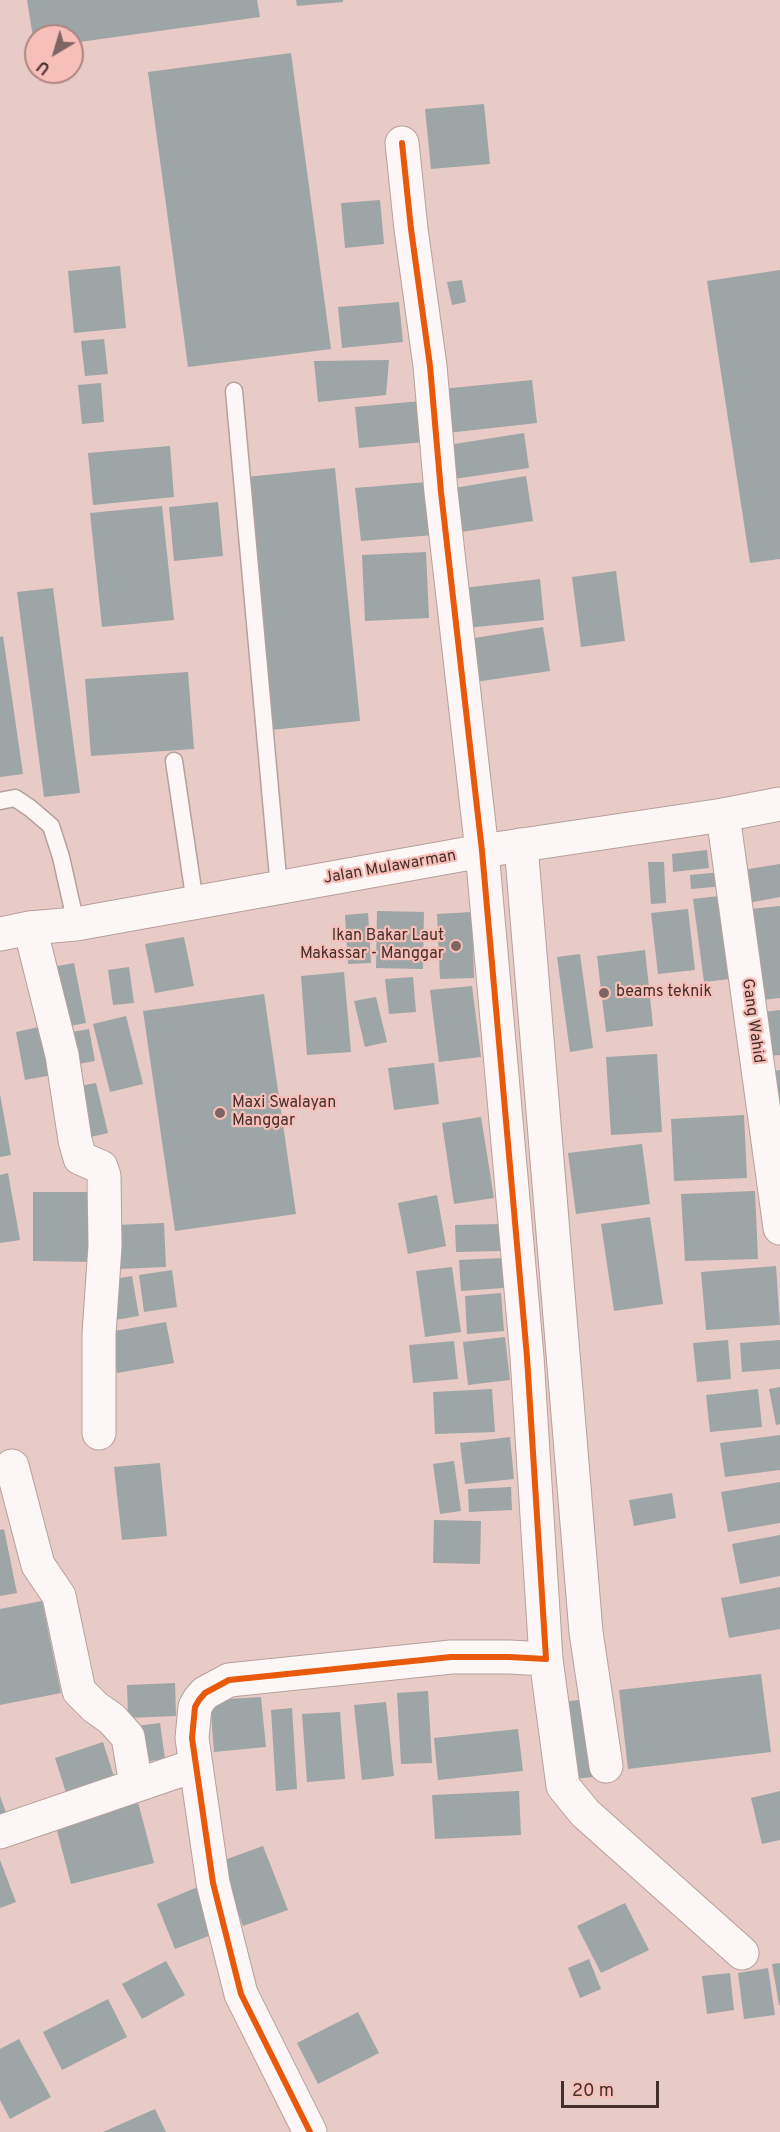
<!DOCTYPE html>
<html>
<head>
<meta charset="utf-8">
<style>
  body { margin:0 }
  #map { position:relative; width:780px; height:2132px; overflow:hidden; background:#e8cac6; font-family:Overpass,sans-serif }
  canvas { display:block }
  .north { position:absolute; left:24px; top:24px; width:60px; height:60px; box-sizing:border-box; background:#f6bfb8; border:2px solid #af8580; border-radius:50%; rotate:218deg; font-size:16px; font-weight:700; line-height:24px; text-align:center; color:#452f2d }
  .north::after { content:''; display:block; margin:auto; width:21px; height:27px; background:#7e6563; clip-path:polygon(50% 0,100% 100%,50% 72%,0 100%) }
  .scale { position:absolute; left:561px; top:2081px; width:98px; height:27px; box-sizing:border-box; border:3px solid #452f2d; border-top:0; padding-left:8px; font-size:18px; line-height:21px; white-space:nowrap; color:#452f2d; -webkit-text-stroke:4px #f6bfb8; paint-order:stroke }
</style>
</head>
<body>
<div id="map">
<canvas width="780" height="2132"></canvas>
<div class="north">U</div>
<div class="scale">20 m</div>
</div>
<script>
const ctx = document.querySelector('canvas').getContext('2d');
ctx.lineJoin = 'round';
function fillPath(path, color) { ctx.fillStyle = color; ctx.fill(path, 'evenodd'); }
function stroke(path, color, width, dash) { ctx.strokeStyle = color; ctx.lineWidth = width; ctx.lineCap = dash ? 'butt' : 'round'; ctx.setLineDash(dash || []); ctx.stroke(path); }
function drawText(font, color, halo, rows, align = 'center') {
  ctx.font = font + ' Overpass,sans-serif'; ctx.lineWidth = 4.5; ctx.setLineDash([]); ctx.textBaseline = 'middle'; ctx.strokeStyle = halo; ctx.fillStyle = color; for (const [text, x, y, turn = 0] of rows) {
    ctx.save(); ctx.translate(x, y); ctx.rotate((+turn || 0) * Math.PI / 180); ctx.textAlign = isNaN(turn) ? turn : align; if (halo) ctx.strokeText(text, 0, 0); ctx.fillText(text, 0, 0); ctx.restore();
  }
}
fillPath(new Path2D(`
  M27 0H257L260 17 72 43V36H36L35 50Z
  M296 0H343V2L297 6Z
  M291 53 331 349 188 367 148 72Z
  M484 104 490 164 431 169 425 109Z
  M380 200 384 244 345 248 341 203Z
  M120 266 126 328 74 333 68 271Z
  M780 270V559L750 563 707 281Z
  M462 280 466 302 452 305 447 282Z
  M399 302 403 342 342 348 338 307Z
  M104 339 108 374 85 376 81 341Z
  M389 360 386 395 318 402 314 361Z
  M532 380 537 423 447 433 442 389Z
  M101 383 104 422 82 424 78 385Z
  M421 401 425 442 359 448 355 407Z
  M524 433 529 468 454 479 448 445Z
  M170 446 174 497 93 505 88 453Z
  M335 468 360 721 271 730 246 477Z
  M526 476 533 521 461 532 454 488Z
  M427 482 433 535 361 541 355 488Z
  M218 502 223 556 174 561 169 507Z
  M162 506 174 620 102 627 90 513Z
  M426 552 429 618 365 621 362 555Z
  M616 571 625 641 581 647 572 577Z
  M540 579 544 620 467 628 463 588Z
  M53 588 80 793 44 797 17 592Z
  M543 627 550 671 475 682 468 639Z
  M3 636 23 774 0 777V637Z
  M188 672 194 749 91 756 85 679Z
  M707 850 709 868 673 872 672 854Z
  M648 862H664L666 903 651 904Z
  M780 864V897L748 903 742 870Z
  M722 872 724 886 691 889 690 875Z
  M728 895 739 978 704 982 693 899Z
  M780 906V998L762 1000 750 909Z
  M688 909 695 970 658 974 651 913Z
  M377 911 424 912 423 969 376 968Z
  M472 912 474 978 440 979 437 914Z
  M368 913 371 963 348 964 345 915Z
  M184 937 194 986 155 993 145 944Z
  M645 950 653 1026 606 1032 597 956Z
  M580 954 593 1048 570 1052 557 957Z
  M74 963 86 1023 59 1028 47 968Z
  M129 967 134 1003 113 1005 108 970Z
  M344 972 351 1052 307 1055 301 976Z
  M413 977 416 1012 389 1014 385 979Z
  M472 986 481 1057 439 1062 430 990Z
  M264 994 296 1214 175 1231 143 1011Z
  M376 997 387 1042 365 1047 354 1001Z
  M780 1010V1055L769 1056 763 1012Z
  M126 1016 143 1084 110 1092 93 1024Z
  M43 1026 52 1075 25 1080 16 1032Z
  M89 1029 95 1061 72 1065 66 1033Z
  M657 1054 662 1132 611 1135 606 1057Z
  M434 1063 439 1104 394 1110 388 1068Z
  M780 1070V1099L771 1100 768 1072Z
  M96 1083 108 1133 86 1138 74 1087Z
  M0 1094 11 1155 0 1157Z
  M744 1115 747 1178 674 1181 671 1119Z
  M481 1117 494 1198 454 1204 442 1123Z
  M642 1144 650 1204 576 1214 568 1153Z
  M8 1173 20 1240 0 1243V1175Z
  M755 1191 758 1259 685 1261 681 1194Z
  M33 1192H95V1262L33 1261Z
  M437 1195 446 1246 408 1254 398 1203Z
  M650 1217 663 1304 614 1311 601 1224Z
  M164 1223 166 1267 118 1269 116 1225Z
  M501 1224V1251L456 1252 455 1225Z
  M503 1258 504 1288 461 1291 459 1260Z
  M776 1266 780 1325 706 1330 701 1272Z
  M452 1267 461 1332 425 1337 416 1271Z
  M172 1270 177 1307 144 1312 139 1275Z
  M132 1276 139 1316 115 1320 108 1280Z
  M501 1293 504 1331 467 1334 465 1296Z
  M166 1322 174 1363 117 1373 109 1332Z
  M505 1337 510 1380 468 1385 463 1342Z
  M728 1340 731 1379 697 1382 693 1343Z
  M780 1340V1369L742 1372 740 1343Z
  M454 1341 458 1379 413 1383 409 1345Z
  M780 1387V1424L776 1425 769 1389Z
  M492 1389 495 1432 435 1434 433 1392Z
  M758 1389 762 1427 710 1432 706 1395Z
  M780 1435V1470L725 1477 720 1443Z
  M510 1437 514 1479 465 1484 460 1443Z
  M454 1461 461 1511 440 1514 433 1464Z
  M160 1463 167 1536 122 1540 114 1467Z
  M780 1482V1523L728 1532 721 1492Z
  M511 1487 512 1510 469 1512 468 1489Z
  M672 1493 676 1518 634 1526 629 1500Z
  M434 1520 481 1521 480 1564 433 1563Z
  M4 1529 17 1593 0 1596V1530Z
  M780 1535V1576L740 1584 732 1544Z
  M780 1587V1629L729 1638 721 1598Z
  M42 1601 61 1693 0 1705V1609Z
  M761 1674 771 1752 628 1769 619 1690Z
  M175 1683 176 1716 128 1718 127 1685Z
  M428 1691 432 1763 401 1764 397 1693Z
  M261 1697 266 1747 214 1752 210 1700Z
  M586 1699 595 1777 571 1779 562 1702Z
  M386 1702 394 1776 362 1780 354 1705Z
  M292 1708 297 1789 276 1791 271 1710Z
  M340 1712 345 1779 307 1782 302 1714Z
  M160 1723 165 1759 134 1763 129 1727Z
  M518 1729 523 1771 438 1780 434 1738Z
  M103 1742 116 1783 68 1799 55 1758Z
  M519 1791 521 1835 435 1839 432 1795Z
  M780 1791V1840L762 1844 751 1798Z
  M0 1796 9 1821 0 1824Z
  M137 1798 154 1863 71 1884 54 1819Z
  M263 1846 288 1910 243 1926 219 1862Z
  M0 1860 16 1902 0 1908Z
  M200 1886 219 1932 175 1949 157 1904Z
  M625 1903 649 1950 601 1973 577 1926Z
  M589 1959 601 1989 580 1998 568 1968Z
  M166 1961 185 1995 142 2019 122 1984Z
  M780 1963V2005H779L772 1964Z
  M768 1968 775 2015 744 2019 738 1973Z
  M730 1973 734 2010 707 2014 702 1976Z
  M108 1999 127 2037 62 2070 43 2032Z
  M358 2012 379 2053 318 2084 297 2043Z
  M19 2039 51 2097 10 2119 0 2100V2049Z
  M155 2109 166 2132H103Z`), '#9ea5a6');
const lane = new Path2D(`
  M234 391 279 888
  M174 761 195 903
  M0 801 15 798 30 808 51 826 61 857 76 924`);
const street = new Path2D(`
  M723 815 780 1228
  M521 845 586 1632 606 1766
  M30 928 62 1055 75 1140 80 1158 101 1167 104 1176 105 1246 99 1334V1433
  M12 1466 38 1565 59 1596 79 1691 95 1707 112 1719 128 1737 136 1785
  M546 1659 563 1786 585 1813 742 1953
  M0 1832 196 1765
  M310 2132 241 1994 213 1883 192 1738 195 1707 199 1700 205 1693 229 1680 451 1657H509L546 1659 527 1357 482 851 441 492 430 366 411 229 402 143`);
const primary = new Path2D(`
  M0 934 30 928 76 924 482 851 723 815 780 804`);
stroke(lane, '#b6a09d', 19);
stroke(street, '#b6a09d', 35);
stroke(primary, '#b6a09d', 35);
stroke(lane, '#fcf7f6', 16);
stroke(street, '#fcf7f6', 33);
stroke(primary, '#fcf7f6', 33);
stroke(new Path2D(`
  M310 2132 241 1994 213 1883 192 1738 195 1707 199 1700 205 1693 229 1680 451 1657H509L546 1659 527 1357 482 851 441 492 430 366 411 229 402 143`), '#e8590c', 6);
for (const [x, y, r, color] of [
  [456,946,6,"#7e6563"],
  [604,993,6,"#7e6563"],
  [220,1113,6,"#7e6563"]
]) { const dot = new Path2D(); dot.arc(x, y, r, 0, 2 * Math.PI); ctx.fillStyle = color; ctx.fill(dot); stroke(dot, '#f6bfb8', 2); }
drawText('16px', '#452f2d', '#f6bfb8', [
  ["Jalan Mulawarman",390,868,-10],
  ["Gang Wahid",752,1021,82]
]);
drawText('16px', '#452f2d', '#f6bfb8', [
  ["Ikan Bakar Laut",444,937,"right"],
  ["Makassar - Manggar",444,955,"right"],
  ["beams teknik",616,993],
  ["Maxi Swalayan",232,1104],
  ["Manggar",232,1122]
], 'left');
</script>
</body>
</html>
